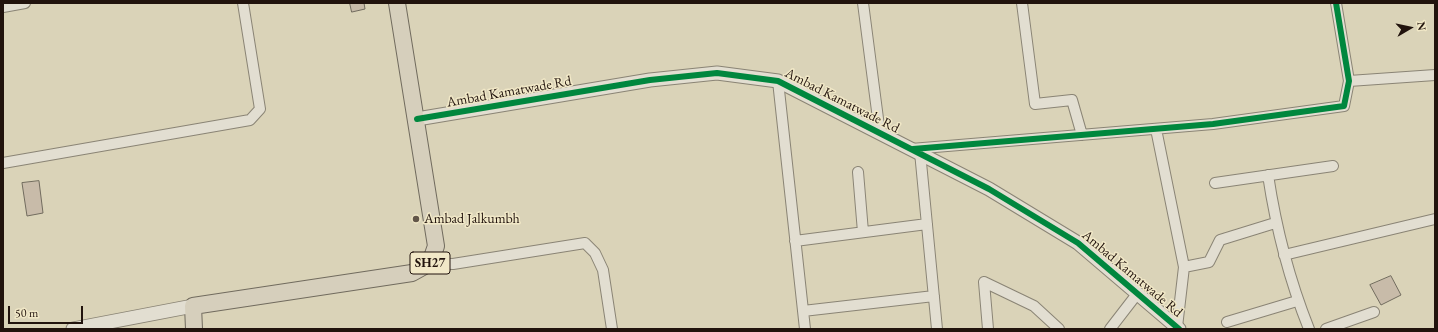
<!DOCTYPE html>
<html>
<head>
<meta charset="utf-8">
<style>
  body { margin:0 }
  #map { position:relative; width:1438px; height:332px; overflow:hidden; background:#dad3b8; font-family:"EB Garamond",serif }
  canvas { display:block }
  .frame { position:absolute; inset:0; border:4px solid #21130d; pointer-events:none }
  .north { position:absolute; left:1390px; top:8px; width:40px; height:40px; -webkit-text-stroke:3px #f1e8c7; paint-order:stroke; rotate:81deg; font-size:11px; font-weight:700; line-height:16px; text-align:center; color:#21130d }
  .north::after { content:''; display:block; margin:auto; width:14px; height:18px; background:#21130d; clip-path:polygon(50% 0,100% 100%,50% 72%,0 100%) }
  .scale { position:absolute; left:8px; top:306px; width:75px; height:18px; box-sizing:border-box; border:2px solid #21130d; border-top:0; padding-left:5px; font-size:12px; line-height:14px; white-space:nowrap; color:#21130d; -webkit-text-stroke:3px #f1e8c7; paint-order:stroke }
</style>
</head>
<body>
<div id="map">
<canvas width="1438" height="332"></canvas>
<div class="frame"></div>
<div class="north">N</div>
<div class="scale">50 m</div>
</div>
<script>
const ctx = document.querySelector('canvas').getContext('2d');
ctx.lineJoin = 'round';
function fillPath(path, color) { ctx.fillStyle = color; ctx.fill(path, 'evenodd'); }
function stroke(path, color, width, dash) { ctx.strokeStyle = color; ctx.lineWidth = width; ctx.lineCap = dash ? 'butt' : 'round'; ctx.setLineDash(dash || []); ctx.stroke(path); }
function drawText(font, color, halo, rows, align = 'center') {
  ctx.font = font + ' "EB Garamond",serif'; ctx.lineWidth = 3; ctx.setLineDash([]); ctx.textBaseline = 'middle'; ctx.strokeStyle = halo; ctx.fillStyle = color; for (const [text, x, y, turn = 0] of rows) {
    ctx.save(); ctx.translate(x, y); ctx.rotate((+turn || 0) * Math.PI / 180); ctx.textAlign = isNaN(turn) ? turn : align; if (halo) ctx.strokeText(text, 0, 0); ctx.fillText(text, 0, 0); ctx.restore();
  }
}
const building = new Path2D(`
  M350 3H364L365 9 352 12Z
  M39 181 43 213 27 216 22 183Z
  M1391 276 1401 295 1381 305 1370 285Z`);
fillPath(building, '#c8bba9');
stroke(building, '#716b5e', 1);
const minor = new Path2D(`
  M863 3 880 134
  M1022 3 1035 104 1072 100 1082 135
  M3 7 25 3
  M778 81 805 329
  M1349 81 1435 75
  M1156 129 1184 267 1177 327
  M911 149 1213 124 1344 106 1349 81 1336 3
  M920 152 937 329
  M3 163 250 120 260 109 243 3
  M858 172 863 232
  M1268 175C1276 228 1289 279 1309 329
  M1215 183 1333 166
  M795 241 927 224
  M1284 255 1435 219
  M430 263 453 264 585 243 595 253 603 270 612 329
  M1184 267 1209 262 1220 240 1275 223
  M984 282 1034 306 1059 329
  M984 282 988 329
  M803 311 934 296
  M1227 322 1297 301
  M1110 329 1137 294
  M1326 329 1374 312`);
const tertiary = new Path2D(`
  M417 119 650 80 717 73 778 81 989 189 1078 243 1179 329
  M73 329 193 306`);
const primary = new Path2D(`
  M194 329 193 306 412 273 430 263 436 246 397 3`);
stroke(minor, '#8a8475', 12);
stroke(tertiary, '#8a8475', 15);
stroke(primary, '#716b5e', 18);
stroke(minor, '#e2ded1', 10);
stroke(tertiary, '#e2ded1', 13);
stroke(primary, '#d6cfbc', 16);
stroke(new Path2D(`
  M417 119 650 80 717 73 778 81 989 189 1078 243 1179 329
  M913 149 1213 124 1344 106 1349 81 1336 3`), '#00873e', 6);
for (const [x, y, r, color] of [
  [416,219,4,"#625649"]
]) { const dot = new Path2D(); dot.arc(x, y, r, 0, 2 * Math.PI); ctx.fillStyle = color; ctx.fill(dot); stroke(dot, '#f1e8c7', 1.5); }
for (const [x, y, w] of [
  [430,263,40]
]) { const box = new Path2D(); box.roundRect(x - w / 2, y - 11, w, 22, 3); ctx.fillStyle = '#f1e8c7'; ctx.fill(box); stroke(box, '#21130d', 1); }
drawText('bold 13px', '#21130d', null, [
  ["SH27",430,263]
]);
drawText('14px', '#21130d', '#f1e8c7', [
  ["Ambad Kamatwade Rd",509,92,-10],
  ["Ambad Kamatwade Rd",842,101,27],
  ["Ambad Kamatwade Rd",1132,274,40]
]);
drawText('14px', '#21130d', '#f1e8c7', [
  ["Ambad Jalkumbh",424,219]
], 'left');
</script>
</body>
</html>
